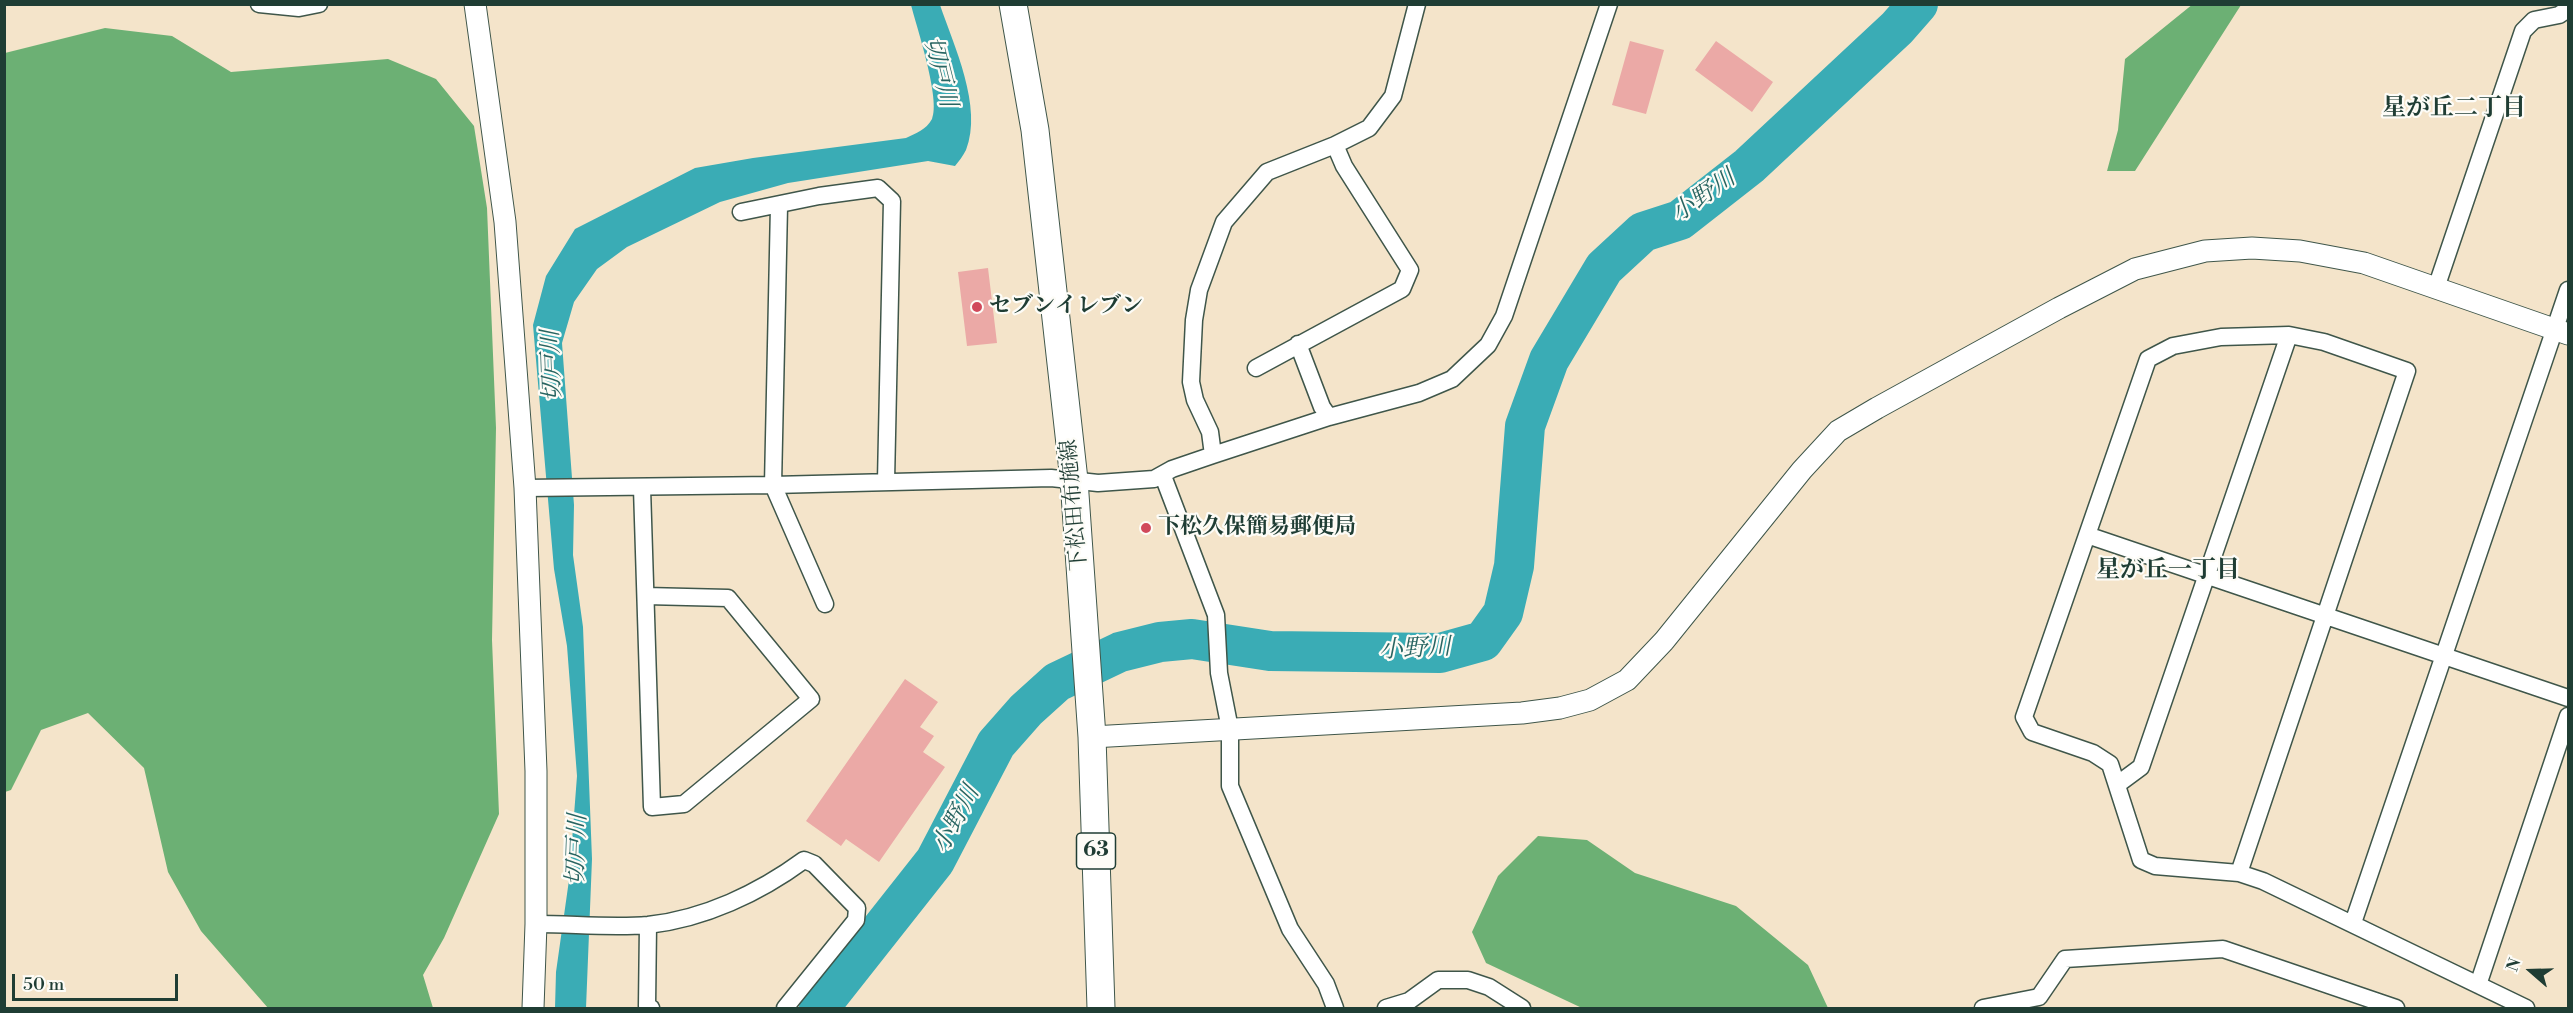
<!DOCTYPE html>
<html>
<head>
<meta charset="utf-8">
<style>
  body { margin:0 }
  #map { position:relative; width:2573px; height:1013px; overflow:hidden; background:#f4e4ca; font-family:"Libre Bodoni",serif }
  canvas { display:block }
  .frame { position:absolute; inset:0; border:6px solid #1f3d34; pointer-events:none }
  .north { position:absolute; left:2501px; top:941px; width:60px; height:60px; -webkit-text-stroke:4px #fdfcf7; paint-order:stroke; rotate:290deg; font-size:16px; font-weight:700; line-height:24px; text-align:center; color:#1f3d34 }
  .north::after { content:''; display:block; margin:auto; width:21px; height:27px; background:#1f3d34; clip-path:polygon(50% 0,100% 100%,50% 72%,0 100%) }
  .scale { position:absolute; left:12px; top:974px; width:166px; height:27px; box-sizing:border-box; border:3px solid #1f3d34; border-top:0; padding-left:8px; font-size:18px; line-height:21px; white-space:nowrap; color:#1f3d34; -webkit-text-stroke:4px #fdfcf7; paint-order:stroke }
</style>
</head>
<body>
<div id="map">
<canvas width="2573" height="1013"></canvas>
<div class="frame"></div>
<div class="north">N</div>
<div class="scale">50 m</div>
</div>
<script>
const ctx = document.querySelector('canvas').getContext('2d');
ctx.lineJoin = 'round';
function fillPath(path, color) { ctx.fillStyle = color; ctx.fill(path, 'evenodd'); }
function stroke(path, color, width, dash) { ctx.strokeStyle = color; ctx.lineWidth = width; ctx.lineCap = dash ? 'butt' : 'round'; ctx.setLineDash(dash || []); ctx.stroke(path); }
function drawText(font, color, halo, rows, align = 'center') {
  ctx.font = font + ' "Libre Bodoni","Noto Serif JP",serif'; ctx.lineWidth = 4.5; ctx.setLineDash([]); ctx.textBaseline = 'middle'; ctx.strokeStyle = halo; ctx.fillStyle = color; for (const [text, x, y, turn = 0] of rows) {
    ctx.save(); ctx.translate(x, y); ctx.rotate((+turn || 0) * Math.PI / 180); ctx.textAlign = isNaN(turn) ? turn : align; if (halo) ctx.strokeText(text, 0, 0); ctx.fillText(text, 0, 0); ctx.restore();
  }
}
fillPath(new Path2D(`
  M2193 4 2241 5 2135 171H2107L2118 130 2125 59Z
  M105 28 172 36 231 72 388 59 436 79 474 126 487 208 496 428 492 640 499 814 444 938 423 975 433 1008H268L201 931 168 872 144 768 88 713 41 730 11 790 5 792V53Z
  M1538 836 1587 840 1635 873 1736 906 1808 965 1828 1008H1582L1486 963 1472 932 1498 876Z`), '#6cb074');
fillPath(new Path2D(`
  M911 5H940C954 46 983 107 966 150 963 156 959 161 955 166L928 161 788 183 720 202 627 247 597 269 574 302 562 343 574 505 573 555 583 627 592 859 586 1008H555L556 972 569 880 577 776 567 646 554 569 533 325 546 276 575 229 695 168 753 158 906 138C916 133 926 130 932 119 941 100 917 28 911 5Z`), '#3aacb5');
stroke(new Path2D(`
  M819 1008 935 861 996 744 1026 710 1057 682 1120 652 1160 642 1192 639 1270 651 1440 653 1483 641 1503 613 1514 566 1525 426 1549 360 1604 268 1643 232 1680 220 1749 166 1897 28 1918 4`), '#3aacb5', 40);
fillPath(new Path2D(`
  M1630 41 1664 50 1646 114 1612 105Z
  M1716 41 1773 82 1752 112 1695 70Z
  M988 268 997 343 967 346 958 272Z
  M905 679 938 702 920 727 934 736 923 752 945 767 879 862 846 839 841 846 806 821Z`), '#eba9a6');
const minor = new Path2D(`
  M259 4 299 8 319 4
  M779 206 773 485 825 604
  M741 212 819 196 878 188 892 201 886 481
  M2436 288 2523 31 2534 20 2559 15 2568 9
  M1298 344 1322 407 1329 417
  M1256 368 1402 289 1410 270 1344 166 1335 145
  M1213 455 1210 432 1195 400 1191 382 1194 320 1199 290 1224 222 1267 172 1335 145 1369 128 1393 96 1417 4
  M1163 476 1216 615 1219 673 1230 729V786L1290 929 1326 984 1335 1008
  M525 488 773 485 1051 478 1098 483 1154 479 1172 469 1213 455 1329 417 1419 393 1452 379 1488 345 1504 316 1609 4
  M642 488 652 807 684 804 811 699 728 598 646 596
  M2087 535 2568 698
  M2118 784 2141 767 2289 335
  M2239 873 2407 371 2324 342 2289 335 2221 337 2173 346 2148 359 2024 717 2032 732 2093 753 2110 764 2141 860 2155 866 2239 873 2263 881 2526 1008
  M2353 923 2568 290
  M536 924C573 924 611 928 648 925 704 919 759 893 804 860L814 864 857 908 856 920 785 1008
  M648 925 647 1006 651 1008
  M2478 985 2568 716
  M1386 1008 1409 1001 1438 980H1468L1489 987 1522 1008
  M1983 1008 2039 997 2065 959 2223 949 2396 1008`);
const tertiary = new Path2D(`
  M475 4 505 222 525 488 536 771V924L533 1008
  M1092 737 1522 713 1560 708 1590 700 1627 680 1664 641 1802 470 1838 431 1877 408 2059 308 2135 269 2205 251 2252 248 2300 251 2364 263 2568 334`);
const primary = new Path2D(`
  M1013 4 1035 130 1074 480 1092 737 1101 1008`);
stroke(minor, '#3f564a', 19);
stroke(tertiary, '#3f564a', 23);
stroke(primary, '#3f564a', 29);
stroke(minor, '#fff', 16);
stroke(tertiary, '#fff', 21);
stroke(primary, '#fff', 27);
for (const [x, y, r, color] of [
  [977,307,6,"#d1495b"],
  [1146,528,6,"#d1495b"]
]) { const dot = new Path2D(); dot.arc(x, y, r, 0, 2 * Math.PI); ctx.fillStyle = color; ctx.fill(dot); stroke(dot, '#fdfcf7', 2); }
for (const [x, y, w] of [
  [1096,851,39]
]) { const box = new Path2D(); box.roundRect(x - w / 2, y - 18, w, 36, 4.5); ctx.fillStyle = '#fdfcf7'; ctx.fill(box); stroke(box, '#1f3d34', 1.5); }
drawText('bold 21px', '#1f3d34', null, [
  ["63",1096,851]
]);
drawText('bold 22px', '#1f3d34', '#fdfcf7', [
  ["セブンイレブン",989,307],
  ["下松久保簡易郵便局",1158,528]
], 'left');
drawText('22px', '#1f3d34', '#fdfcf7', [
  ["下松田布施線",1075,505,-95]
]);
drawText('italic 24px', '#286461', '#fdfcf7', [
  ["切戸川",939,72,76],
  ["小野川",1704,197,-35],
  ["切戸川",553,366,-92],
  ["小野川",1415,650,-3],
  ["小野川",957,820,-62],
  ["切戸川",578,850,-88]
]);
drawText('bold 24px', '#1f3d34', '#fdfcf7', [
  ["星が丘二丁目",2454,109],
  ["星が丘一丁目",2168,571]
]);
</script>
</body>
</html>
